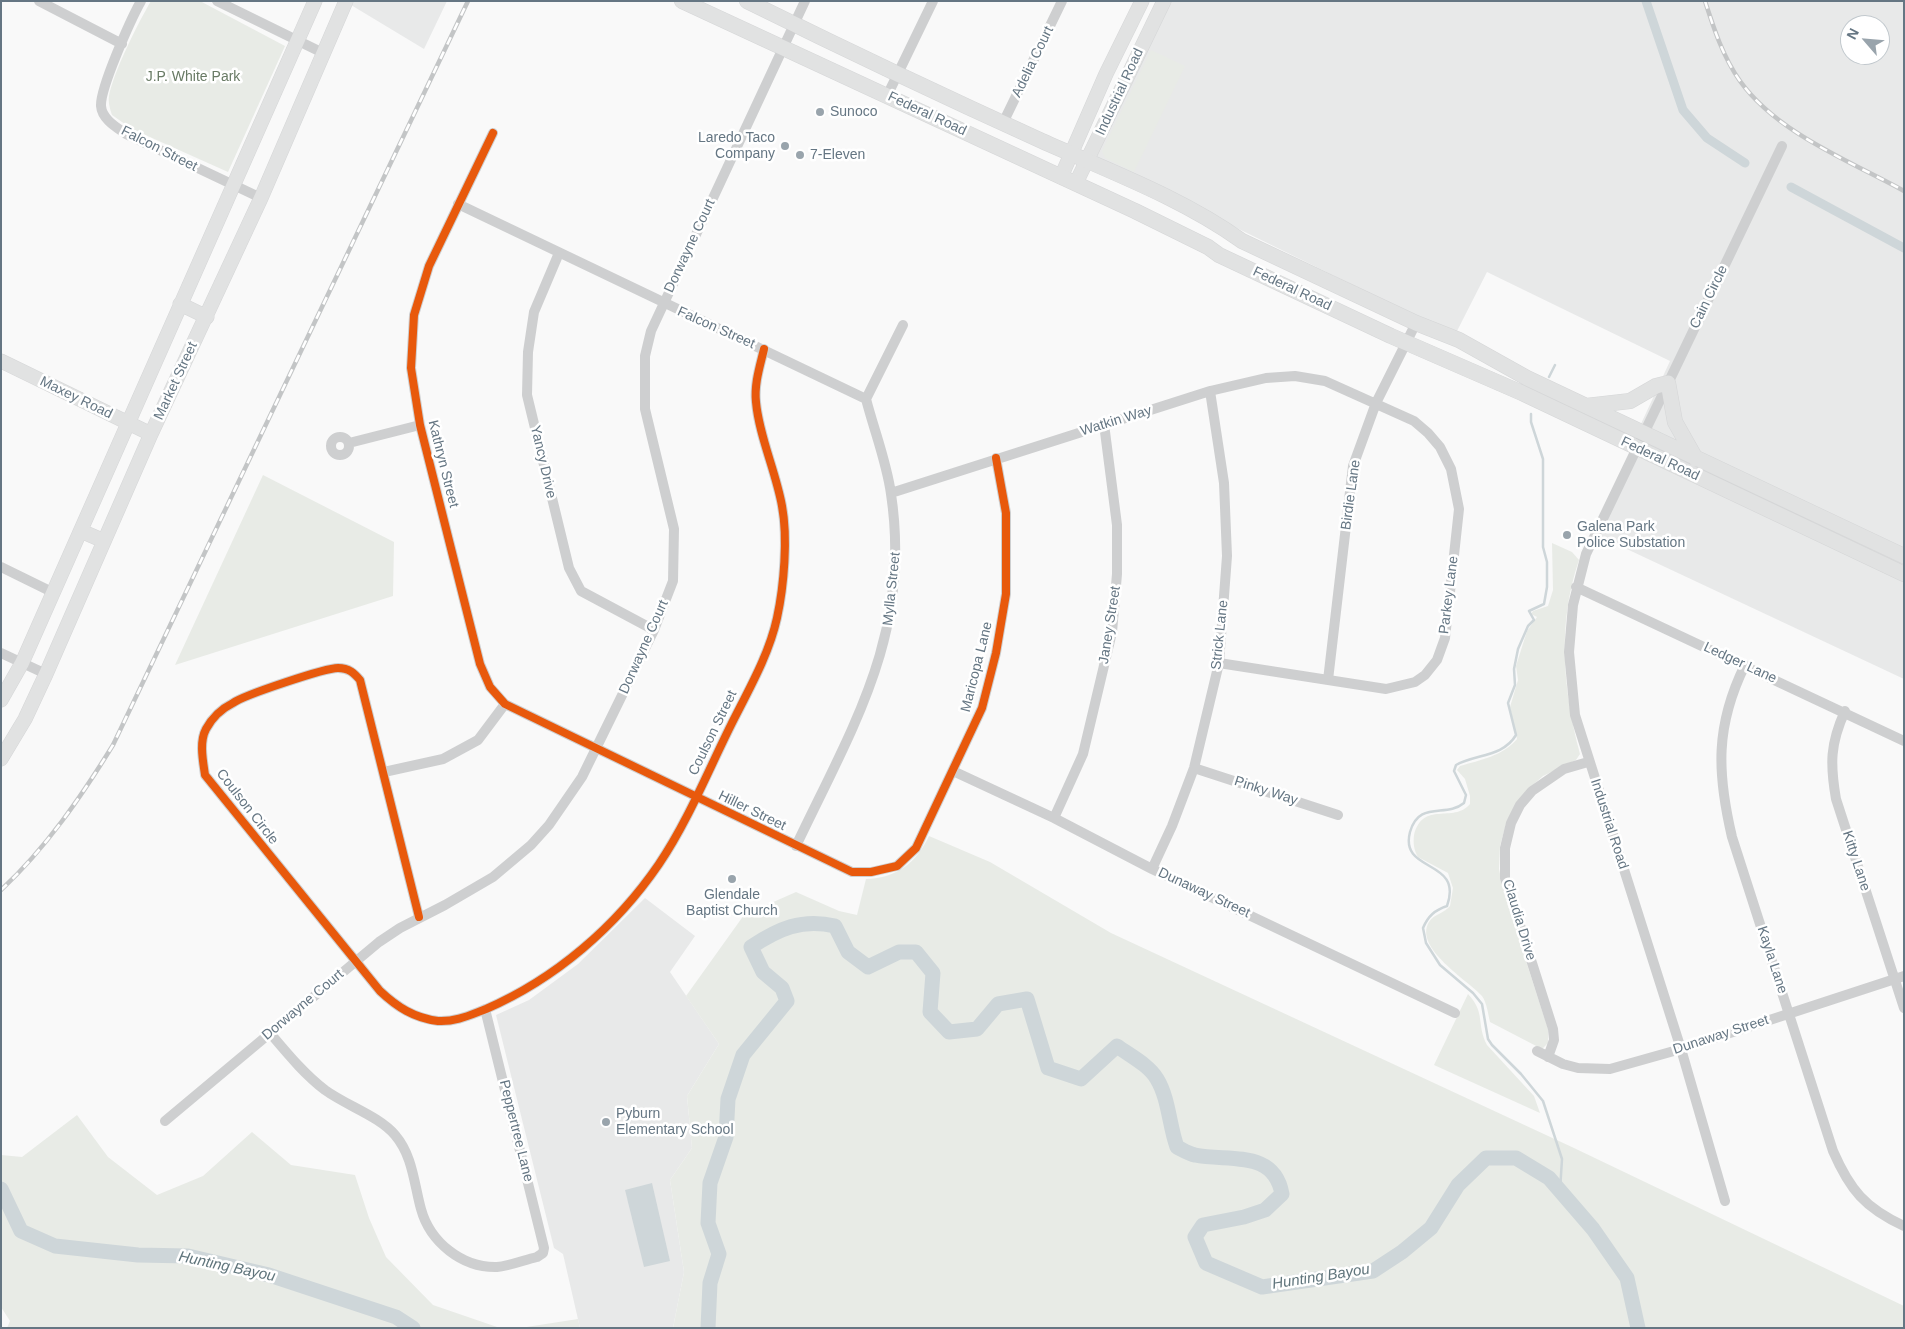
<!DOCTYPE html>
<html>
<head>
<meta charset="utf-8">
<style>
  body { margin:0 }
  #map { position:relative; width:1905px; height:1329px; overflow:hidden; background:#f9f9f9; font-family:Helvetica,sans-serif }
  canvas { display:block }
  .frame { position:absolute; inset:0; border:2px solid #657683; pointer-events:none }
  .north { position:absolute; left:1840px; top:15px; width:50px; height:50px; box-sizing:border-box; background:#fff; border:1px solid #c1c8cd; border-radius:50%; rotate:297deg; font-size:14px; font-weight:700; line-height:20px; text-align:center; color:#657683 }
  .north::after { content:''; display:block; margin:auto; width:18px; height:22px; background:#99a4ac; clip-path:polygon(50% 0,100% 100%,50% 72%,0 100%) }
</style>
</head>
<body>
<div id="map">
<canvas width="1905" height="1329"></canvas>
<div class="frame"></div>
<div class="north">N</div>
</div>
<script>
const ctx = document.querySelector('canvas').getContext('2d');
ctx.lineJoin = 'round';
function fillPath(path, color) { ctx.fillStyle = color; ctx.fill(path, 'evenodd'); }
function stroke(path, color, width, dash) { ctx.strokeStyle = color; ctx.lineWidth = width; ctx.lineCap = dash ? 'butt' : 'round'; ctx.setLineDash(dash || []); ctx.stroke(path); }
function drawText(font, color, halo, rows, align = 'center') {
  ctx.font = font + ' Helvetica,sans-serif'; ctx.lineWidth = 5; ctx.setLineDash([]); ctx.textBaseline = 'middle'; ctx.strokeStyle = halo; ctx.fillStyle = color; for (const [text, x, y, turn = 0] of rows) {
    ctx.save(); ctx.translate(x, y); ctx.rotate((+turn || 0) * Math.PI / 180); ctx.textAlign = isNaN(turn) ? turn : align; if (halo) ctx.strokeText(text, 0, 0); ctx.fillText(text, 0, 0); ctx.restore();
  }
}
fillPath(new Path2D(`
  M352 1H447L424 49 351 5Z
  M1169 1H1904V679L1599 536 1650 431 1640 426 1670 361 1487 272 1455 335 1094 158ZM1850 25H1880V55H1850Z
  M645 898 695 936 670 972 719 1044 687 1096 692 1148 670 1180 684 1272 673 1328H580L563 1254 554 1248 496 1015 529 1000 578 964Z`), '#e8e9e9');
fillPath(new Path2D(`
  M151 1H200L285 46 228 172 132 129 112 115C110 109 108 102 109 96 113 73 139 21 151 1Z
  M1151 50 1185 66 1134 172 1105 158 1102 151Z
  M263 475 394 542 393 596 175 665Z
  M1552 543 1572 552 1579 560C1557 624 1563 690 1580 754L1576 760 1543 776 1526 791 1507 820 1500 846 1499 869 1504 893 1548 1029V1043L1542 1049 1490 1022C1488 1014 1487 1003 1482 996 1469 981 1413 948 1429 922 1434 914 1445 913 1450 906L1453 888 1448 873 1418 857C1414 850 1413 844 1414 835 1423 800 1453 824 1470 804V796L1465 779 1457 770 1460 766C1480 760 1503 756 1517 739L1510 707 1518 680 1516 666 1527 631 1537 617 1531 614 1533 611 1548 606 1553 590Z
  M929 836 990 862 1111 933 1574 1148 1904 1306V1328H673L684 1272 670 1180 692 1148 687 1096 719 1044 686 996 744 915 796 892 839 911 857 915 866 879C897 878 916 863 929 836Z
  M1468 994C1486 1013 1476 1024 1487 1045L1534 1096 1540 1113 1434 1065Z
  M77 1115 108 1157 157 1195 203 1176 252 1132 291 1165 355 1175 369 1218 386 1257 433 1305 500 1328H7L10 1321 1 1307V1155L22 1157Z
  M578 1319 580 1328H520Z`), '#e8ebe6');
fillPath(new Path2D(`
  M652 1183 670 1261 644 1267 625 1190Z`), '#ced6d9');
stroke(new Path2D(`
  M1549 377 1555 365
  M1531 414V422L1543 459V547L1547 562V587L1544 604 1529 611 1534 620 1528 626 1518 649 1514 669 1515 685 1508 703 1516 735C1503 757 1476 754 1456 765L1454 771 1466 795 1464 803C1446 818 1419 800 1410 832 1399 874 1464 858 1447 906 1435 910 1428 916 1423 928L1426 943 1440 965 1473 993 1482 1004 1488 1039 1492 1045 1521 1074 1543 1101 1562 1159 1560 1191
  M709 1327 712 1328`), '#ced6d9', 2.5);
stroke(new Path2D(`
  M1646 1 1683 110 1707 138 1745 163
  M1791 187 1904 248`), '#ced6d9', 9);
stroke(new Path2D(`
  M1 1189 21 1231 55 1246 138 1255 188 1256 269 1275 396 1317 413 1328
  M708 1328 710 1283 719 1254 708 1223 710 1183 726 1137 728 1099 743 1055 787 1001 782 988 763 972 751 947C778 929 802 918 835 926L848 952 868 967 899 952H916L933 973 930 1012 949 1032 977 1029 998 1004 1027 999 1048 1068 1081 1079 1117 1046C1129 1055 1149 1065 1157 1079 1169 1099 1169 1125 1177 1147 1183 1150 1189 1154 1195 1155 1229 1162 1274 1149 1282 1194L1265 1210 1244 1217 1203 1225 1195 1237 1206 1263 1262 1287 1373 1271 1402 1252 1431 1228 1458 1185 1486 1158H1516L1549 1178 1593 1229 1627 1278 1638 1328`), '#ced6d9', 15);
const secondary = new Path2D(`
  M1061 177 1106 74 1142 1
  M1076 183 1164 1
  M180 304 207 317
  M1 361 151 434
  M81 531 104 541
  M1 700 22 663 315 1
  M1 759 25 719 46 674 151 434 261 198 346 1`);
const primary = new Path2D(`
  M682 1 1135 211 1208 247 1219 255 1391 336 1522 393 1904 574
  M747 1C844 49 943 96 1042 141 1109 171 1182 198 1242 241L1416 323 1459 340 1527 378 1904 556
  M1586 406 1630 401 1656 386 1668 383 1675 422 1696 459`);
stroke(secondary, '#d5d6d7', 15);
stroke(primary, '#d5d6d7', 16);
stroke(new Path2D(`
  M39 1 122 44
  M141 1C131 19 100 88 101 106 102 119 116 127 126 134L261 198
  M217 1 323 53
  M887 96 933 1
  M1003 123 1062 1
  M493 133 429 266 414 315 411 368 420 425 480 664 490 687 505 704 852 872H871L897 866 916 848 982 708 996 653 1006 594V513L996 458
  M458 204 866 399
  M559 253 534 312 528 352 527 395 569 568 581 591 654 630
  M331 446a9 9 0 1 1 18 0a9 9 0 1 1-18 0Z
  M349 443 420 425
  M891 493 1210 391 1266 378 1295 376 1325 381 1414 421 1428 433 1440 447 1451 469 1459 509 1445 638 1437 660 1425 675 1415 682 1386 689 1219 663
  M1 567 52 592
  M1576 587 1904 741
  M1 653 46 674
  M1745 665C1715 726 1717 773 1732 837L1833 1151C1850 1190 1865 1208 1904 1226
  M1328 680 1353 466 1376 403 1416 323
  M1845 711C1830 744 1830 764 1836 799L1904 1008
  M1194 768 1338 815
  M953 771 1054 818 1152 869 1455 1013
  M384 772 443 759 478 740 505 704
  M1054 818 1083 754 1112 632 1117 574V525L1104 424
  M796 846C853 726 912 633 891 494 887 463 874 430 866 399L903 325
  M1152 869 1172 826 1194 768 1219 663 1227 556 1224 483 1210 391
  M419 917 360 680C354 673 349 668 338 668 325 668 244 695 233 703 221 709 212 718 206 729 199 742 203 761 205 775L380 991C397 1007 414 1018 438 1021 456 1022 470 1015 486 1009 555 979 616 927 659 864 688 821 708 771 731 725 748 691 769 655 777 618 784 586 788 538 782 506 776 472 759 436 756 402 754 384 760 366 764 349
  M270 1033C287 1053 304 1074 325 1090 347 1106 379 1116 395 1135 413 1156 414 1184 421 1209 430 1242 462 1268 497 1267 510 1266 524 1260 537 1257L543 1253 544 1248 485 1009
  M1537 1051 1563 1064 1578 1068 1610 1069 1681 1049 1904 976
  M1548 1057 1554 1040 1553 1029 1505 878V848L1511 823 1520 805 1532 791 1564 769 1588 762
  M165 1121 379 942 400 928 445 905 493 877 531 845 549 825 582 777 654 630 673 581 674 529 645 409V356L651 331 805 1
  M1725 1201 1681 1049 1575 715 1569 652 1573 605 1586 554 1782 146`), '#cecfd0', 10);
stroke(secondary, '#e1e2e2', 14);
stroke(primary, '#e1e2e2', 15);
const rail = new Path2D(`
  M1705 1C1714 29 1723 57 1740 81 1777 133 1850 161 1904 191
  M1 890C46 848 81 797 113 745L468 1`);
stroke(rail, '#c3c5c6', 4.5);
stroke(rail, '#fff', 2.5, [8]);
stroke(new Path2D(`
  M493 133 429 266 414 315 411 368 420 425 480 664 490 687 505 704 852 872H871L897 866 916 848 982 708 996 653 1006 594V513L996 458
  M419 917 360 680C354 673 349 668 338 668 325 668 244 695 233 703 221 709 212 718 206 729 199 742 203 761 205 775L380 991C397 1007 414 1018 438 1021 456 1022 470 1015 486 1009 555 979 616 927 659 864 688 821 708 771 731 725 748 691 769 655 777 618 784 586 788 538 782 506 776 472 759 436 756 402 754 384 760 366 764 349`), '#e8590c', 8);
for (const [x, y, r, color] of [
  [820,112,5,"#99a4ac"],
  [785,146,5,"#99a4ac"],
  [800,155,5,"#99a4ac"],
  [1567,535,5,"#99a4ac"],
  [732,879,5,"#99a4ac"],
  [606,1122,5,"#99a4ac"]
]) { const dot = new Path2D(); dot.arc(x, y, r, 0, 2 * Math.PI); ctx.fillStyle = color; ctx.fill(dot); stroke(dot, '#fff', 2); }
drawText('14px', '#657683', '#fff', [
  ["Adelia Court",1033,62,-64],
  ["Industrial Road",1120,92,-65],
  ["Federal Road",927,114,25],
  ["Falcon Street",159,149,27],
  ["Dorwayne Court",690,246,-65],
  ["Federal Road",1292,289,25],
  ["Cain Circle",1709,297,-64],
  ["Falcon Street",716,328,24],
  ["Market Street",176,381,-65],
  ["Maxey Road",76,398,26],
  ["Watkin Way",1116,421,-17],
  ["Federal Road",1660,459,25],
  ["Yancy Drive",543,462,77],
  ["Kathryn Street",443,464,76],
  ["Birdie Lane",1351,495,-82],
  ["Mylla Street",892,589,-84],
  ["Parkey Lane",1449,595,-83],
  ["Janey Street",1110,625,-81],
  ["Strick Lane",1220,635,-84],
  ["Dorwayne Court",644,647,-66],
  ["Ledger Lane",1740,663,25],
  ["Maricopa Lane",977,667,-76],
  ["Coulson Street",713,733,-64],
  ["Pinky Way",1266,791,18],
  ["Coulson Circle",247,807,52],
  ["Hiller Street",752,811,26],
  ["Industrial Road",1609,824,72],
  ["Kitty Lane",1856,861,72],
  ["Dunaway Street",1204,893,25],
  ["Claudia Drive",1519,920,73],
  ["Kayla Lane",1772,960,72],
  ["Dorwayne Court",303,1005,-40],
  ["Dunaway Street",1721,1035,-18],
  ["Peppertree Lane",516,1131,76]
]);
drawText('14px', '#687a64', '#fff', [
  ["J.P. White Park",193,77]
]);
drawText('14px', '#657683', '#fff', [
  ["Sunoco",830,112],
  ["Laredo Taco",775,138,"right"],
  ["Company",775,154,"right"],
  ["7-Eleven",810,155],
  ["Galena Park",1577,527],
  ["Police Substation",1577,543],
  ["Glendale",732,895,"center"],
  ["Baptist Church",732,911,"center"],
  ["Pyburn",616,1114],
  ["Elementary School",616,1130]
], 'left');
drawText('italic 15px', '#60757c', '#fff', [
  ["Hunting Bayou",227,1267,12],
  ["Hunting Bayou",1321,1277,-9]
]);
</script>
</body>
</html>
